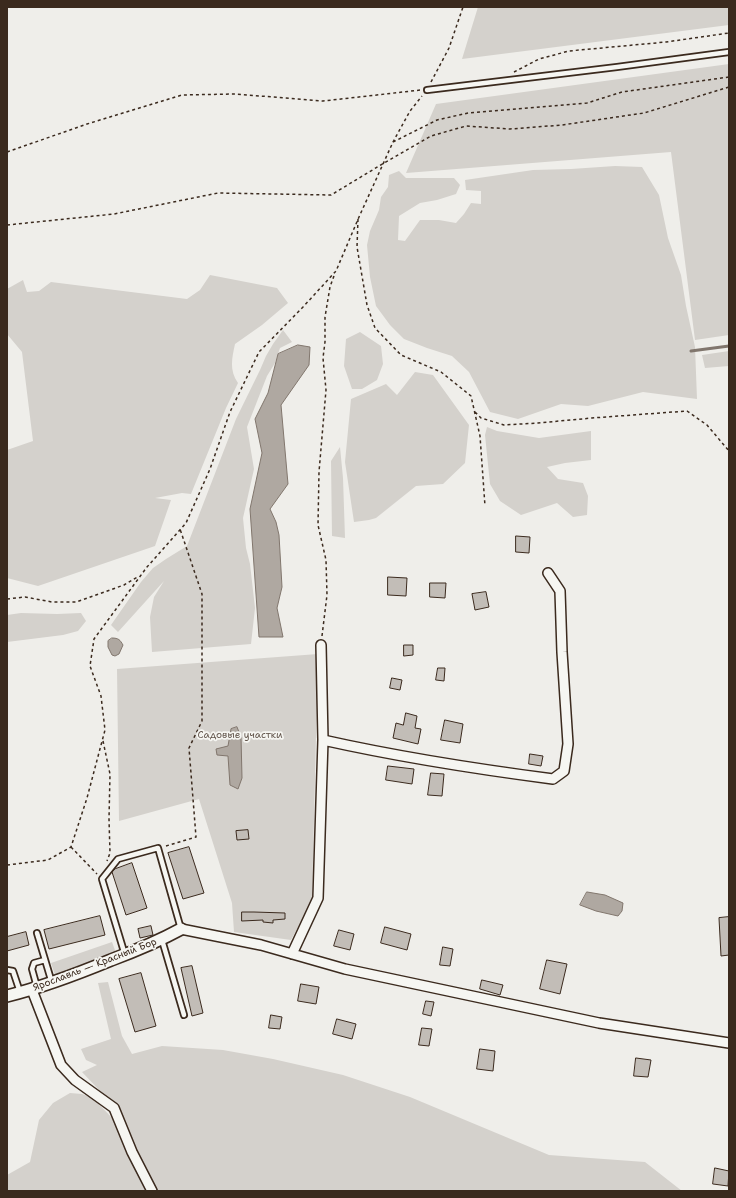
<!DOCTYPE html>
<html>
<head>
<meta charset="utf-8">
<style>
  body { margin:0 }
  #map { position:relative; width:736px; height:1198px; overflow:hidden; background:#efeeea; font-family:"Shantell Sans",sans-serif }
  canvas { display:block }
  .frame { position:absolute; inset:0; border:8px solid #3b2a1e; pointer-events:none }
</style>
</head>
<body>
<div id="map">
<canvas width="736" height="1198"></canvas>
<div class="frame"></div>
</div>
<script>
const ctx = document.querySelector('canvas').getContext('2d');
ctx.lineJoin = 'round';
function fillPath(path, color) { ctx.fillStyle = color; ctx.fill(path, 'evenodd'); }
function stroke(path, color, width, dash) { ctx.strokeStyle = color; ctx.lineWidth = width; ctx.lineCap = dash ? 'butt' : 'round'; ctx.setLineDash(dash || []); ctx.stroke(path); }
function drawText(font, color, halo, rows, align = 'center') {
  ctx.font = font + ' "Shantell Sans",sans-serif'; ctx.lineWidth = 3.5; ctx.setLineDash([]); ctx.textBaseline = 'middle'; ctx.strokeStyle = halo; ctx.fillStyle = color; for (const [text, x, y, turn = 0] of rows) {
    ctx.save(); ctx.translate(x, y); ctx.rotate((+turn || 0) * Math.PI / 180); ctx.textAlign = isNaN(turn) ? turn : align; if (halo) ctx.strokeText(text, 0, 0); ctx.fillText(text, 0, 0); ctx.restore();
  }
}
fillPath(new Path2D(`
  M478 7H729V25L462 59Z
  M729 64V335L695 340 671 152 406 173 436 104Z
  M615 166 642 167 659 195 668 238 681 275 686 306 695 347 697 399 643 392 588 406 561 404 518 419 490 412 469 372 452 356 427 348 404 339 390 325 376 306 370 277 367 245 370 231 379 210 381 197 388 187 389 175 399 171 406 178H454L460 185 456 194 437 200 420 203 399 216 398 240 405 241 420 220H439L456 223 464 214 471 203 481 204V191L466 190 465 180 533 170 571 169Z
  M210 275 277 288 288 303 262 325 235 344C232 358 229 370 238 383L226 408 191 494 182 493 155 498 171 500 155 546 38 586 7 578V450L33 441 22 352 7 334V289L23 280 27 292 39 291 51 282 187 299 200 290Z
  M283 330 292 342 280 348 275 363 267 376 247 427 254 469 243 518 246 548 250 564 255 608 251 644 152 652 150 617 154 597 164 581 118 632 111 625 141 582 153 568 166 559 187 546 236 419 260 370 266 356 273 344Z
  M360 332 381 346 383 364 377 380 362 389H352L344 366 346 339Z
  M729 351V366L705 368 702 355Z
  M415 372 433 375 469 425 465 463 443 484 416 486 376 518 369 520 354 522 345 462 351 399 386 384 397 395Z
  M487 427 497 431 539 438 591 431V460L565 463 547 467 558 479 583 483 588 496 587 515 573 517 557 503 521 515 500 501 490 484 485 435Z
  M340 447 343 478 345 538 332 536 331 461Z
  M21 613 57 614 81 613 86 621 78 631 63 635 7 642V615Z
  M318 654 312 901 291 940 234 932 232 903 199 799 119 821 117 669Z
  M112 942 116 953 55 975 51 963Z
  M108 982 122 1036 132 1054 162 1046 223 1050 273 1059 343 1075 410 1097 549 1155 645 1162 682 1191H157L154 1187 136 1151 116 1105 102 1093 82 1072 97 1065 86 1060 81 1049 111 1039 98 983Z
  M70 1093 82 1094 93 1098 113 1119 146 1191H7V1175L30 1162 39 1120 53 1103Z`), '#d4d1cc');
const water = new Path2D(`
  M298 345 310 347 309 365 281 405 288 484 270 509 276 522 279 535 282 587 277 608 283 637H259L250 509 262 453 255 419 268 393 278 354Z
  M112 638C119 638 120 640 123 645L119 654 115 656 112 655 108 647V641Z
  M237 727 241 737 242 778 238 789 230 785 228 756 217 755 216 749 228 746 231 729Z
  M587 892 605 895 623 903 622 911 618 916 596 911 580 905Z`);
fillPath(water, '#afa8a1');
stroke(water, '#81766d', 1);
stroke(new Path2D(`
  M691 351 729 346`), '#81766d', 3);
const building = new Path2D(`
  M516 536 530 537 529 553 516 552Z
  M388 577 407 578 406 596 388 595Z
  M430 583H446L445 598 430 597Z
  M486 592 489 607 475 610 472 594Z
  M404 645H413V655L404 656Z
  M438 668H445L444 681 436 680Z
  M392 678 402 680 400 690 390 688Z
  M406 713 417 716 415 728 421 729 418 744 393 738 396 723 403 725Z
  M445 720 463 724 460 743 441 740Z
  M530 754 543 756 541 766 529 764Z
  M388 766 414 769 412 784 386 780Z
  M431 773 444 774 442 796 428 795Z
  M248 830 249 839 237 840 236 831Z
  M189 847 204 893 183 899 168 853Z
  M132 863 147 908 126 915 112 872 115 869Z
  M242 912H254L285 913V919L273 920V923L263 922V920L242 921Z
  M100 916 105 935 49 949 44 930Z
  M729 917V955L721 956 719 918Z
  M151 926 153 935 140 938 138 929Z
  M385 927 411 934 407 950 381 943Z
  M339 930 354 934 350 950 334 946Z
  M26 932 29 945 7 951V937Z
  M443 947 453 949 450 966 440 965Z
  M547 960 567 964 560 994 540 989Z
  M192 966 203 1013 192 1016 181 968Z
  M141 973 156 1026 135 1032 119 979Z
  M482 980 503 985 500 995 480 989Z
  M301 984 319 987 316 1004 298 1001Z
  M426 1001 434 1002 431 1016 423 1014Z
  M271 1015 282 1017 280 1029 269 1028Z
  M337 1019 356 1024 352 1039 333 1034Z
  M422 1028 432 1029 429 1046 419 1045Z
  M480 1049 495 1051 493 1071 477 1069Z
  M636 1058 651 1060 648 1077 634 1076Z
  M715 1168 729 1171 728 1186 713 1184Z`);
fillPath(building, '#c2bdb7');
stroke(building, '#3b2a1e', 1);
const service = new Path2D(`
  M427 90 617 67 729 52
  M37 933 52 983
  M162 940 184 1015
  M125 955 102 879 118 859 158 848 181 929
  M7 970 13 971 20 992
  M37 987 32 969 34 963 45 960`);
const minor = new Path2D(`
  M323 740C399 757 476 769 553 779L564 771 568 744 562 652 560 591 548 573
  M181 929 261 945 345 969 599 1023 729 1043
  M292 954 318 898 323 740 321 645
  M32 990 61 1065 75 1080 114 1108 132 1152 152 1191`);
const tertiary = new Path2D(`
  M7 996C43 987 77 974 111 960 135 951 159 941 181 929`);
stroke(service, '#3b2a1e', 8);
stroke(minor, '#3b2a1e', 12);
stroke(tertiary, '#3b2a1e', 14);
stroke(new Path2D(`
  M514 72 539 59 569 51 666 42 729 33
  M431 82 449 48 463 7
  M393 142 437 120 468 113 587 103 622 92 729 77
  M7 152 87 124 182 95 235 94 323 101 421 90
  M358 219 357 247 367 305 375 328 401 355 441 372 471 396 480 436 485 506
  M7 225 114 214 218 193 331 195 384 163 431 136 466 126 510 129 562 125 644 113 729 87
  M475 412 481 418 504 425 538 423 592 418 687 411 707 425 729 451
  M7 599 25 597 52 602H76L124 585 139 576
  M322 636 327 595 326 560 318 525 319 472 326 390 323 358 325 342V317L330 287 335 273
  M103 741 110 774 109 819 110 853 107 861
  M166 846 196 837 189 748 202 721V594L180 529
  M71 847 97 874
  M7 865 48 860 71 847 87 798 105 730 101 696 90 666 94 639 147 567 186 523 210 469 230 412 259 352 303 307 336 271 359 217 393 142 410 111 422 96`), '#3b2a1e', 1.5, [3, 3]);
stroke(service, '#f6f6f2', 4.5);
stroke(minor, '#f6f6f2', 9);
stroke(tertiary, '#f6f6f2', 11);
drawText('10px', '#61544a', '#f6f6f2', [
  ["Садовые участки",240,735]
]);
drawText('10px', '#3b2a1e', '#f6f6f2', [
  ["Ярославль — Красный Бор",95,965,-21]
]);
</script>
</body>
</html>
